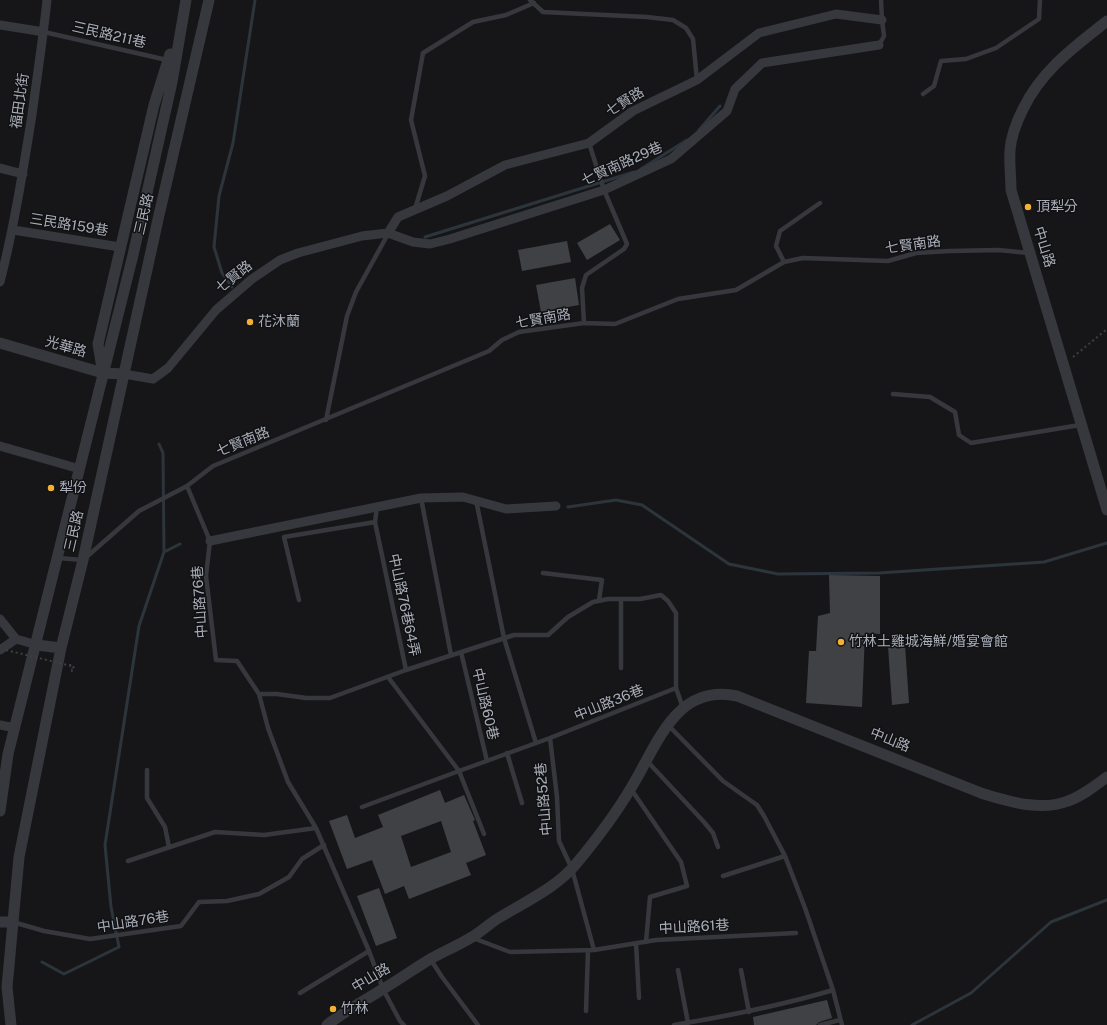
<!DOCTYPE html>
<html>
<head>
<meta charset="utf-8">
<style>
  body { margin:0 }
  canvas { display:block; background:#161618 }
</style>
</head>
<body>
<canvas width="1107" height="1025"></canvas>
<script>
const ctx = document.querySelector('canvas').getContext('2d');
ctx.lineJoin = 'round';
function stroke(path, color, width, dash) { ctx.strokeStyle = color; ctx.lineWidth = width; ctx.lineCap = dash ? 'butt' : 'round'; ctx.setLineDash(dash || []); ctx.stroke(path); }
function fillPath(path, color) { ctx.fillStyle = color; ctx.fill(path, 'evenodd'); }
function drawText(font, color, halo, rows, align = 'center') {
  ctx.font = font + ' "Public Sans","Noto Sans TC",sans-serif'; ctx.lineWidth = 3; ctx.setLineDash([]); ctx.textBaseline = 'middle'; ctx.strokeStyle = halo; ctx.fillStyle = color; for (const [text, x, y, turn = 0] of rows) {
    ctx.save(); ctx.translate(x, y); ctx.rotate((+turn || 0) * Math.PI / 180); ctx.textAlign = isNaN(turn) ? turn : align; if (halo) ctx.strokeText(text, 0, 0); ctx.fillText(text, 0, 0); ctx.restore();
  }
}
stroke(new Path2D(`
  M699 130 720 106
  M641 169 687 140
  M425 237 634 172
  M232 287 222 273 214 247 219 196 233 143 255 0
  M159 444 163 453 164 552
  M568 507 616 500 642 505 729 564 778 574 879 573 1044 562 1107 543
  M42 962 64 974 119 947 111 907 105 845 139 626 164 552 180 544
  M912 1025 971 993 1051 922 1107 900`), '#2c353c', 3);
fillPath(new Path2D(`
  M610 224 620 240 587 260 577 243Z
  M567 241 571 262 522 271 518 250Z
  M575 278 579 305 541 312 536 285Z
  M829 575 880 576V634L865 633 862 707 806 703 809 651H816L818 616 830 613Z
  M905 645 909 703 892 705 888 646Z
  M440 790 445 803 464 795 475 820 473 821 486 855 466 863 471 875 409 899 404 886 385 894 372 860 347 869 329 821 347 815 355 838 383 827 378 815ZM441 821 451 852 411 867 401 836Z
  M379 888 397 938 376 946 357 896Z
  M827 1000 832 1018 819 1022 816 1025H754L753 1017Z`), '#404145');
stroke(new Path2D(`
  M1073 357 1107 329
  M71 671 74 670 73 665H70L72 669`), '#3d3f44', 2, [2, 3]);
stroke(new Path2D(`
  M530 0 543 12 647 17 673 20 686 28 693 39 697 80
  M44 32 167 60
  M879 45 884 36 882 20 881 0
  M923 94 934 86 941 61 966 59 996 48 1039 19 1040 0
  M415 209 425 176 411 120 423 53 473 22 506 15 534 3
  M784 262 776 246 780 231 820 203
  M584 323 582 288 586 275 624 249 627 244 604 190 589 143
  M893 394 930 397 955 412 959 435 971 443 1080 425
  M326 420 347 316 356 292 388 234
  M187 486 210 541 206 576 216 660 237 661 259 694
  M421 498 451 655
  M476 500 504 638 536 743
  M377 507 375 522 406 670
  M58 558 83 560 139 511 187 486 213 466 489 351 502 340 519 332 584 323 615 324 678 299 736 290 784 262 803 258 888 261 916 253 950 251 998 250 1029 253
  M543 573 602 580 599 600
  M621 599V668
  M299 600 284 537 375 522
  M461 652 487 761
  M676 688 683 708
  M668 725 723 781 757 805 764 816 785 856 805 908 833 990 842 1025
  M550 738 557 797 559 841 572 869 594 950
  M507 753 522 803
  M647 761 704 822 713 833 718 847
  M147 770V798L165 827 169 847
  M631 789 681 862 687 886 650 897 646 942
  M362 807 459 771 388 677
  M128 861 215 832 264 835 316 828
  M723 876 785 856
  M13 922 44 931 90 939 181 926 199 902 227 901 259 894 289 877 302 859 324 845
  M473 938 510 952 594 950 656 940 796 933
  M636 943 639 998
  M431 960 442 977 478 1025
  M678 970 688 1023
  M741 970 749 1012
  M300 993 369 951
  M586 1011 588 950
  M404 1025 400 1021 383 989 369 951 316 828 288 782 268 728 259 694H277L306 698H330L406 670 514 635H548L568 617 593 602 608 599H640L661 595 668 601 676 613V688L550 738 459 771 484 834
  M674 1025C728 1016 780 1006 833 990
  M820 1025 840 1020`), '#37383d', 4.5);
stroke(new Path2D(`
  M0 25 44 32
  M0 168 23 174
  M13 230 120 247
  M388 233 398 217 447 196 505 165 589 143 633 111 697 80 759 33 836 14 882 20
  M0 282C14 227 23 171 32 115 37 77 43 38 47 0
  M124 374 153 379 168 368 216 310 252 279 280 260 298 253 362 236 388 233 413 242 430 244 450 239 604 190 671 159 727 111 735 89 762 63 879 45
  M0 446 80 469
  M210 541 421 498 463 497 506 509 556 506
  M0 619 16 639
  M16 639 37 645
  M0 650 16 639
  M0 725 15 728`), '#37383d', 9);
stroke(new Path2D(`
  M1107 21C1074 47 1042 70 1023 109 1017 121 1011 136 1010 150 1009 163 1011 177 1011 190L1107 510
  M0 343 103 373 124 374
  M102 368 98 344 154 105 170 54
  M37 645 61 648
  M0 811 8 754 133 255 172 82 186 0
  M0 922H13
  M11 1025 7 987 19 857 61 648 83 560 159 215 209 0
  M327 1025C345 1011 364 1001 383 989 400 979 415 968 432 958 445 951 459 945 472 937 482 931 491 922 502 916 527 901 557 887 576 864 596 840 615 815 631 788 657 746 675 683 737 696L981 793C1008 801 1040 812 1068 801 1082 796 1095 786 1107 777`), '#37383d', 11);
stroke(new Path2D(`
  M6 650 71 666`), '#3d3f44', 2, [2, 3]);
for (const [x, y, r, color] of [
  [1028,207,4,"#f2b134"],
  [250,322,4,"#f2b134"],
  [51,488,4,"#f2b134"],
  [841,642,4,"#f2b134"],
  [333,1009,4,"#f2b134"]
]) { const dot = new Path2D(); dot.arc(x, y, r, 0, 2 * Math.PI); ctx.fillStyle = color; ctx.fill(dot); stroke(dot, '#111113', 1.5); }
drawText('14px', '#a8adb8', '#111113', [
  ["三民路211巷",109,35,13],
  ["福田北街",20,101,-82],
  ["七賢路",625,102,-32],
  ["七賢南路29巷",622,164,-24],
  ["三民路",144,214,-77],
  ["三民路159巷",69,225,9],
  ["七賢南路",913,245,-8],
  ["中山路",1044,247,73],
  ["七賢路",234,277,-39],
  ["七賢南路",543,319,-10],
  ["光華路",66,347,16],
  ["七賢南路",243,442,-22],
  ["三民路",74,531,-77],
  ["中山路76巷",200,602,-94],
  ["中山路76巷64弄",404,605,78],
  ["中山路36巷",609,703,-22],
  ["中山路60巷",485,704,77],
  ["中山路",890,740,22],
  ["中山路52巷",544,799,-95],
  ["中山路76巷",133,922,-9],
  ["中山路61巷",694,927,-3],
  ["中山路",371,978,-31]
]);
drawText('14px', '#a8adb8', '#111113', [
  ["頂犁分",1036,207],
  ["花沐蘭",258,322],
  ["犁份",59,488],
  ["竹林土雞城海鮮/婚宴會館",849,642],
  ["竹林",341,1009]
], 'left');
</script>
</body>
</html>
